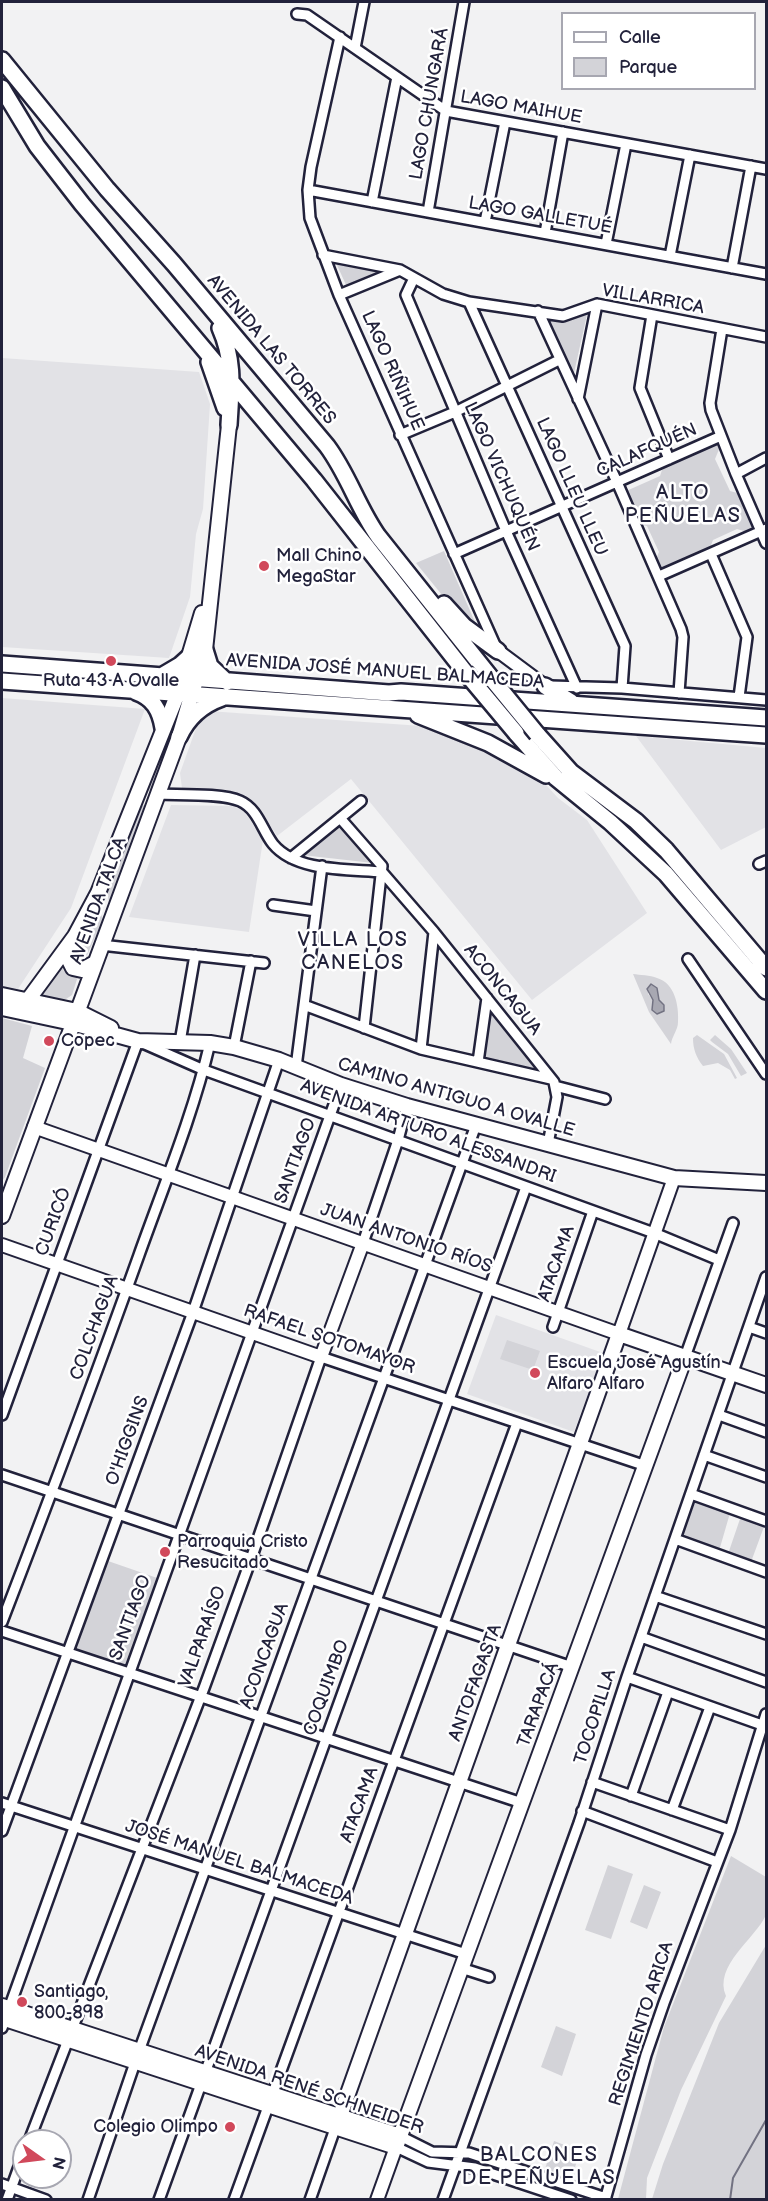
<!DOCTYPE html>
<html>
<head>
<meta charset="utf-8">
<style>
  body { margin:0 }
  #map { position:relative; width:768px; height:2201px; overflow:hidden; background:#f2f2f3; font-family:"Balsamiq Sans",sans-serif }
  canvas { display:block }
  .frame { position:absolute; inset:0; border:3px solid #22223b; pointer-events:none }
  .legend { position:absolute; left:561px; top:12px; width:195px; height:78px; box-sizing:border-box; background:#fff; border:2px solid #a7a7b1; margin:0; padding:8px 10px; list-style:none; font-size:18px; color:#22223b }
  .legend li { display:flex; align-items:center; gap:12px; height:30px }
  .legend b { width:30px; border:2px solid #a7a7b1 }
  .north { position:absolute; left:12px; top:2129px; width:60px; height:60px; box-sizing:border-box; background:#fff; border:2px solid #a7a7b1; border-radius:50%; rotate:104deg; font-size:16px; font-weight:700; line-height:24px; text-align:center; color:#22223b }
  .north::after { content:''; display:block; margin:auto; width:21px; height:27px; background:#d1495b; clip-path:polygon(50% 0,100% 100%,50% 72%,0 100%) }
</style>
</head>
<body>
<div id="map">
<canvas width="768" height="2201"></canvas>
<div class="frame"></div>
<ul class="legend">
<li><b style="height:8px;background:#fff"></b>Calle</li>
<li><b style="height:16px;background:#d3d3d8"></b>Parque</li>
</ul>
<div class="north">N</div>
</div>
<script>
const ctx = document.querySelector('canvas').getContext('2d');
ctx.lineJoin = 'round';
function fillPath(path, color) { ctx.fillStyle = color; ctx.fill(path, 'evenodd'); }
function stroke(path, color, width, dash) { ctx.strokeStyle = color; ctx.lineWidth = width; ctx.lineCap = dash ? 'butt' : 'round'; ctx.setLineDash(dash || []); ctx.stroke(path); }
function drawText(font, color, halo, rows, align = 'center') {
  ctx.font = font + ' "Balsamiq Sans",sans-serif'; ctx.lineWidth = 5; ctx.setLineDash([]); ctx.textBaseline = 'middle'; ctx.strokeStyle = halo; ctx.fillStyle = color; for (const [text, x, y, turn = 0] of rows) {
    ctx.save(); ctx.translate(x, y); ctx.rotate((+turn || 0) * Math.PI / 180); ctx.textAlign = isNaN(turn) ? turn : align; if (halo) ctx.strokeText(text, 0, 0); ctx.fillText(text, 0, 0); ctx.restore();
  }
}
fillPath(new Path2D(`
  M2 358 199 372 210 404 203 509 196 534 190 597 169 658 2 647Z
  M2 698 145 709 71 908 18 989 2 986Z
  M208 711 436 727 536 774 558 798 587 820 647 913 532 1000 351 779 277 836 257 806 240 793 233 791 182 788 180 773 200 717Z
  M636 736 766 748V827L721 850Z
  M171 805 232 806 242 810 249 818 263 840 249 932 129 917Z
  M496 1315 603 1353 574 1432 467 1394Z`), '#e2e2e6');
fillPath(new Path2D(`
  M339 262 385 270 347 287 336 263Z
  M588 310 572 382 545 318 567 320Z
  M715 443 719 444 720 447 715 459 730 491 741 494 754 522 753 528 747 532 737 529 713 540 710 548 665 568 658 567 655 562 659 552 647 526 639 524 624 492 660 476 663 467Z
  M444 551 478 629 455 611 416 563Z
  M177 709 182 710 154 789 145 792Z
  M149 802 110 909 107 891 139 808Z
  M337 826 343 827 373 863 302 855Z
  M99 907 103 920 84 962 77 965 75 957Z
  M60 963 64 971 70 977 78 976 72 995 63 1001 43 997 41 990Z
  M633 974C640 975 650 975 657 978 675 983 679 1006 678 1022 678 1030 672 1036 671 1044L649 1012ZM651 984 657 988 659 1000 665 1005 664 1011 657 1014 652 1010 653 1000 648 994V987Z
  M487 1009 538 1070 485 1058 482 1053Z
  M2 1018 32 1026 23 1058 45 1068 5 1177 2 1181Z
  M697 1035 724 1054 737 1078 735 1079 730 1070 718 1063 703 1066C696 1057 693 1049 693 1038Z
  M715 1035 731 1049 747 1073 741 1076 728 1054 712 1042 710 1040Z
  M507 1340 540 1351 533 1370 500 1359Z
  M694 1500 730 1513 719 1551 681 1538Z
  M741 1516 765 1524 751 1562 728 1554Z
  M108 1561 160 1579 128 1666 75 1650Z
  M731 1856 766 1877C767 1888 768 1906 766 1915 755 1939 713 1966 726 1996L681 2090 647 2178 646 2199H618L664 2027Z
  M608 1865 633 1874 611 1939 585 1930Z
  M644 1885 661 1892 647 1929 630 1922Z
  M766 1945V2199H652L663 2164 719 2023Z
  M556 2026 576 2034 562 2076 541 2067Z
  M554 2141 580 2151 572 2177 545 2169Z`), '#d3d3d8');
const water = new Path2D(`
  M651 984 657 988 659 1000 664 1005V1011L657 1014 652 1010 653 1000 647 989Z`);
fillPath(water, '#a8a8b2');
stroke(water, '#727282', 1.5);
stroke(new Path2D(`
  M730 2200 733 2178 766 2120`), '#727282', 2);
const minor = new Path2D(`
  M297 14 307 15 446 111 766 169
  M340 37 311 167 308 190 310 218 339 295 496 647
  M355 48 364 2
  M308 190 766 274
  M372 202 397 77
  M428 212 464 2
  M485 222 505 122
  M545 233 563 132
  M606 244 626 144
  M323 255 400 270 443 294 469 302 563 316 597 304 766 337
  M670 256 690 155
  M732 268 751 166
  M414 278 406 295 506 531 577 688
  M339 295 400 270
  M469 302 625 646 622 688
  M538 311 617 482 681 629 683 637 679 693
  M652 315 640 388 669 459
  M722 329 710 403 711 410 736 474 766 543
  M578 399 597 304
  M400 435 455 412 559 360
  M736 474 766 458
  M454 554 721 436
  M711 554 747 637 739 697
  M659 576 766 529
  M550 686 622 688 766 700
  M158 794C178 795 223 793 240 801 258 809 262 830 273 844 296 872 348 869 382 872L434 932 554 1082 557 1097 548 1144
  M340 818 382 866 364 1028
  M291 858 361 801
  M759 864 766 861
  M273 905 316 911
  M101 945 264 963
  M688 959 766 1074
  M304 1005 421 1049 551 1079
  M180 1042 195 955
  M234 1047 251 961
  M421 1049 434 932
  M478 1062 487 998
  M296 1067 322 866
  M555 1086 605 1099
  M363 1243 398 1140 407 1106
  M553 1327 593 1211
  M749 1327 766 1333
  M685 1357 733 1223
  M2 1415 138 1041 204 1070 654 1233 719 1260
  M719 1415 766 1432
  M704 1455 766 1477
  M2 1475 572 1667
  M691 1494 766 1521
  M675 1539 766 1572
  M655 1596 766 1634
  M2 1622C49 1500 95 1378 139 1255 164 1185 193 1115 210 1043
  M2 1631 522 1803
  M641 1637 766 1682
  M627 1677 762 1725
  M592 1782 730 1830
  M631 1796 668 1692
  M2 1803 466 1954
  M672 1810 710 1707
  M582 1811 717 1862
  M2 1831 193 1312 279 1060
  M461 1968 489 1977
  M2 2028 341 1085
  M400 2136 432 2152 469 2153 606 2198
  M29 2141 204 1688 251 1559 321 1357 646 1466
  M396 2147 428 2162 475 2168 571 2200
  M2 2184 46 2200
  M7 2200 24 2153
  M88 2200 139 2051 476 1125
  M159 2200 526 1187
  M234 2200 517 1423
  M310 2200 337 2123
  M443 2200 579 1823 627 1677 766 1277
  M605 2200 646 2055 664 2003 730 1830 766 1714`);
const tertiary = new Path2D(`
  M498 651 545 686
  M34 1127 619 1334 674 1178
  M2 1245 321 1357 363 1243
  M377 2200 396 2147`);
const secondary = new Path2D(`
  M73 941 69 960 73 968 82 970 95 963
  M2 995 77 1011 111 1028
  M28 1000 75 936 98 893 178 693 202 613
  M2 1008 72 1023 138 1041 210 1043 234 1047 279 1060 341 1085 407 1106 674 1178 766 1183
  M2 1216 179 737 205 650 229 425
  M2 2006 400 2136
  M2 2018 396 2147 685 1357
  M340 2116 619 1334 766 1385`);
const primary = new Path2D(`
  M2 60 107 189 174 264 327 446C348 474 358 508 378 536L492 679
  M2 88 37 146 82 204 314 480 465 672
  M220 328C235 362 231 389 229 425
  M209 362 225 408
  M444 604 464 626 498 651
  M205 650 210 666 227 682
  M2 664C131 673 259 684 389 693L401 692 766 718
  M163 675 180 665 190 656
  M2 681 766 735
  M545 686 571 702
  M136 692C153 698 160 710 163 728
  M418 715 488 743 546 775
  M516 733 556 778 610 822 666 874 766 991
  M537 734 571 772 636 821 666 850 766 968
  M179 737C188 717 202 705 222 698`);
stroke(minor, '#22223b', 14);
stroke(tertiary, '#22223b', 16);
stroke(secondary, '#22223b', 18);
stroke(primary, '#22223b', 20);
stroke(minor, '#fff', 9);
stroke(tertiary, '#fff', 12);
stroke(secondary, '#fff', 14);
stroke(primary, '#fff', 15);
const primaryBridge = new Path2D(`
  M465 672 516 733
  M492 679 537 734`);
stroke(primaryBridge, '#22223b', 20, []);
stroke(primaryBridge, '#fff', 15);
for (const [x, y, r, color] of [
  [264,566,6,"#d1495b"],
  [111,661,6,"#d1495b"],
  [49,1041,6,"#d1495b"],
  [535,1373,6,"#d1495b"],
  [165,1552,6,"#d1495b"],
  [22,2002,6,"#d1495b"],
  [230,2127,6,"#d1495b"]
]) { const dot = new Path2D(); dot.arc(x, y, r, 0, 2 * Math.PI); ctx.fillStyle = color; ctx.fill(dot); stroke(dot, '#fff', 2); }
drawText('18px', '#22223b', '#fff', [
  ["LAGO CHUNGARÁ",430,104,-80],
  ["LAGO MAIHUE",521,108,10],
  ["LAGO GALLETUÉ",540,216,10],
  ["VILLARRICA",653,300,10],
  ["AVENIDA LAS TORRES",271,350,50],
  ["LAGO RIÑIHUE",392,371,66],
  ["CALAFQUÉN",647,451,-24],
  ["LAGO VICHUQUÉN",501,477,66],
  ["LAGO LLEU LLEU",571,487,66],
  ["AVENIDA JOSÉ MANUEL BALMACEDA",385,672,4],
  ["AVENIDA TALCA",99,901,-70],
  ["ACONCAGUA",502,990,51],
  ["CAMINO ANTIGUO A OVALLE",456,1098,16],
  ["AVENIDA ARTURO ALESSANDRI",428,1132,20],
  ["SANTIAGO",296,1161,-70],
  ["CURICÓ",54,1222,-70],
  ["JUAN ANTONIO RÍOS",406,1239,19],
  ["ATACAMA",557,1264,-71],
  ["COLCHAGUA",95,1328,-70],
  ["RAFAEL SOTOMAYOR",329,1340,19],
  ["O'HIGGINS",128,1441,-70],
  ["SANTIAGO",131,1618,-70],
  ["VALPARAÍSO",203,1637,-70],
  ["ACONCAGUA",265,1656,-70],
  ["ANTOFAGASTA",476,1683,-70],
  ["COQUIMBO",327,1688,-70],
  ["TARAPACÁ",539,1705,-70],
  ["TOCOPILLA",596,1717,-72],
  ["ATACAMA",360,1805,-70],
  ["JOSÉ MANUEL BALMACEDA",239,1863,18],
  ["REGIMIENTO ARICA",642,2024,-72],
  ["AVENIDA RENÉ SCHNEIDER",309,2090,19]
]);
drawText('18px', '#22223b', '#fff', [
  ["Mall Chino",276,556],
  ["MegaStar",276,577],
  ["Ruta 43 A Ovalle",111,681,"center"],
  ["Copec",61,1041],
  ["Escuela José Agustín",547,1363],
  ["Alfaro Alfaro",547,1384],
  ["Parroquia Cristo",177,1542],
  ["Resucitado",177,1563],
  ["Santiago,",34,1992],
  ["800-898",34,2013],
  ["Colegio Olimpo",218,2127,"right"]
], 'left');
ctx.letterSpacing = '1.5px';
drawText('20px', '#22223b', '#fff', [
  ["ALTO",683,494],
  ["PEÑUELAS",683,517],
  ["VILLA LOS",353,941],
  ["CANELOS",353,964],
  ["BALCONES",539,2156],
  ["DE PEÑUELAS",539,2179]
]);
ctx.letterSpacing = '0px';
</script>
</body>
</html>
